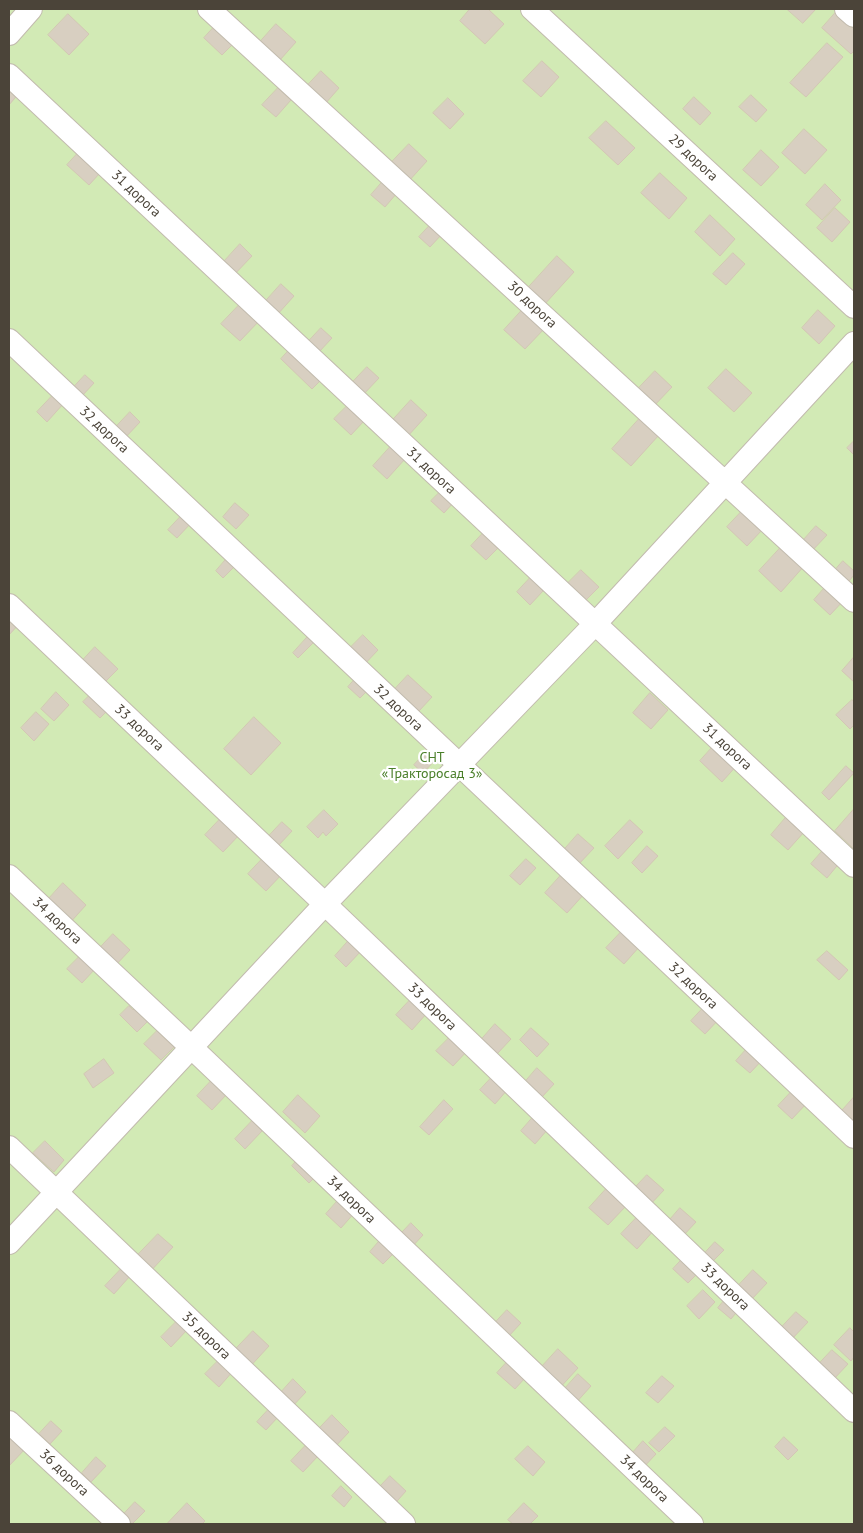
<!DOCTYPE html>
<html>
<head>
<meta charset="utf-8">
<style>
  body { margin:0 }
  #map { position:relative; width:863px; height:1533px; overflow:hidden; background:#f6f3ec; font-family:"PT Sans",sans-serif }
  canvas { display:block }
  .frame { position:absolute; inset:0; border:10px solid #4b4439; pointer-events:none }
</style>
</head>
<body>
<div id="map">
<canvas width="863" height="1533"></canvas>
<div class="frame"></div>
</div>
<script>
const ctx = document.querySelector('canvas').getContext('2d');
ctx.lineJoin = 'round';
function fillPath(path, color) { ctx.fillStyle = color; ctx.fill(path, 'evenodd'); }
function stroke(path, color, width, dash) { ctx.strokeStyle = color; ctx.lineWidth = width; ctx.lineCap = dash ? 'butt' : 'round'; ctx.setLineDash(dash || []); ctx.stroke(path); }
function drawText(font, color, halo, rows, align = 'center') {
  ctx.font = font + ' "PT Sans",sans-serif'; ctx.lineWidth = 4.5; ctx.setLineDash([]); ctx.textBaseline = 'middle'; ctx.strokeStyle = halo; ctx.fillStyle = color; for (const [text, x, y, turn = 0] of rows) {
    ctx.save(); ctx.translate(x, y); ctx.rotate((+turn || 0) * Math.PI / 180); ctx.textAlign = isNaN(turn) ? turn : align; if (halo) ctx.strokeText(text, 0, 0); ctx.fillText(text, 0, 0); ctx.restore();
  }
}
fillPath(new Path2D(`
  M9 9H854V1524H9Z`), '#d2eab5');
const building = new Path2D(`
  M470 9H488L504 24 485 44 460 21Z
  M787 9H816L803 23Z
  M837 11 854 27V51L851 54 822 28Z
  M68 14 89 34 69 55 48 35Z
  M276 24 296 42 280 60 260 42Z
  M215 26 234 43 222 55 204 38Z
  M827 43 843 57 806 97 790 83Z
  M542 61 559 77 541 97 523 81Z
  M321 71 339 88 325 104 306 87Z
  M9 82 20 92 9 105Z
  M278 88 291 100 276 117 262 105Z
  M751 95 767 110 756 122 739 107Z
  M694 97 711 113 700 125 683 109Z
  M448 98 464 114 450 129 433 113Z
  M606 121 635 148 618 165 589 138Z
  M804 129 827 150 805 174 782 153Z
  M409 144 427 161 408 182 389 165Z
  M761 150 779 167 761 186 743 170Z
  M78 153 100 173 89 185 67 165Z
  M660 173 687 198 669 219 641 193Z
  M384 180 397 193 385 207 371 195Z
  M825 184 841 200 822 220 806 205Z
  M835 208 850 222 832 242 817 228Z
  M710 215 735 239 720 256 695 232Z
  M432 223 443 233 430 247 419 237Z
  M240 244 252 256 232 277 220 266Z
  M733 253 745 264 726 285 713 274Z
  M557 256 574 272 544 305 527 289Z
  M281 284 294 296 277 315 264 303Z
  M242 302 260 320 240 341 221 324Z
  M524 308 545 328 525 349 504 330Z
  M818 310 835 326 819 344 802 328Z
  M321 328 332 338 319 352 308 342Z
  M291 348 323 378 312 389 281 359Z
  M367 367 379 378 362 396 350 385Z
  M726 369 752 393 734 412 708 388Z
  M655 371 672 387 653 407 636 391Z
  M85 375 94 383 82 396 73 388Z
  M54 394 64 403 47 422 37 412Z
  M411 400 427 415 407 437 391 422Z
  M348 405 364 421 351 435 334 419Z
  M130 412 140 422 124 439 114 429Z
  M640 418 659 435 631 466 612 449Z
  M854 441V455L847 448Z
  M391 446 405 459 387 479 373 466Z
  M442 490 454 502 444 513 431 501Z
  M235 503 249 515 236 529 223 517Z
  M743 510 763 529 747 546 727 527Z
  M183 514 192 522 177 538 168 530Z
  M816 526 827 535 810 553 800 544Z
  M485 531 500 546 486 560 471 546Z
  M783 545 805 565 781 592 759 571Z
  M228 557 236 565 223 578 216 571Z
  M843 561 854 571V575L849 581 836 569Z
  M581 570 599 587 585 601 567 584Z
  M530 578 543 591 530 605 517 592Z
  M828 584 845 599 830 615 814 600Z
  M9 614 19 624 9 635Z
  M311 633 317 639 298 658 293 653Z
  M363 635 378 650 361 668 345 653Z
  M95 647 118 669 106 681 83 660Z
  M854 657V682L842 671Z
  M408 675 432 697 419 711 395 689Z
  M356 678 368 690 360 698 348 687Z
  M94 691 111 707 100 718 83 702Z
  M56 692 69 705 54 721 41 709Z
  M650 693 668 710 651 729 633 713Z
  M852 700 854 701V725L850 729 836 715Z
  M36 712 49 724 34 741 21 728Z
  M254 717 281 743 251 775 224 749Z
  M717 742 739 763 722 782 700 761Z
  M428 750 437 758 423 773 414 765Z
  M846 766 854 773 829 800 822 793Z
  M854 809V849L835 831Z
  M324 810 338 824 326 836 323 832 318 838 307 827Z
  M788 815 805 831 788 850 771 835Z
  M223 816 241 833 223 852 205 835Z
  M630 820 643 832 618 859 605 846Z
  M282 822 292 831 278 846 268 837Z
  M578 834 594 848 578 865 563 851Z
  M647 846 658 856 642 873 632 863Z
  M826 847 841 861 827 878 811 864Z
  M266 855 284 872 266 891 248 874Z
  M526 859 536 868 520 885 510 876Z
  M563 873 585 893 567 913 545 893Z
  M63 883 86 905 68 925 45 903Z
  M623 930 640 946 624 964 606 948Z
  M113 934 130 950 114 967 97 951Z
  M350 939 362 950 346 967 335 956Z
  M827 951 848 970 839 980 817 960Z
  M81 955 95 969 82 983 67 969Z
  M411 999 427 1013 412 1030 396 1015Z
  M706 1005 720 1018 705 1034 691 1021Z
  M129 1006 133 1010 137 1006 150 1019 137 1032 120 1015Z
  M495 1024 511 1039 497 1054 481 1040Z
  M531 1028 549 1044 537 1057 520 1040Z
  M157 1031 174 1047 161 1060 144 1044Z
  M453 1034 469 1049 453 1066 436 1051Z
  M751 1044 765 1057 750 1073 736 1061Z
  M104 1059 114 1073 93 1088 84 1074Z
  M537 1068 554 1084 542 1097 525 1082Z
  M493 1076 508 1089 495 1104 480 1090Z
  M212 1080 227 1094 212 1110 197 1096Z
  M793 1090 807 1103 792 1119 778 1106Z
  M298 1095 320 1116 305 1133 283 1112Z
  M854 1097V1128L839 1114Z
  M444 1100 453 1109 429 1135 420 1127Z
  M534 1116 548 1129 535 1144 521 1131Z
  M252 1121 262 1131 245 1149 235 1139Z
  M45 1141 64 1160 54 1172 33 1153Z
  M300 1157 318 1174 309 1183 292 1166Z
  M647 1175 664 1190 648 1207 631 1192Z
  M607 1188 626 1206 608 1225 589 1208Z
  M341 1197 356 1211 341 1228 326 1214Z
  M680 1208 696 1222 683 1236 668 1222Z
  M640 1214 656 1228 637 1249 621 1234Z
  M411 1223 423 1235 410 1249 397 1238Z
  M158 1234 173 1247 148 1274 133 1260Z
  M382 1238 396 1251 383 1264 370 1252Z
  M715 1242 724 1250 712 1262 704 1254Z
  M687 1254 702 1269 688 1283 673 1269Z
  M122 1268 130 1276 114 1294 105 1286Z
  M753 1270 767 1283 752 1299 738 1286Z
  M703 1290 715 1302 699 1319 687 1306Z
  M727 1297 740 1308 731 1319 718 1308Z
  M507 1310 521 1323 508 1337 494 1324Z
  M796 1312 808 1322 792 1339 780 1329Z
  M177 1321 187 1330 171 1347 161 1337Z
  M850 1328 854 1332V1357L851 1361 834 1345Z
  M253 1331 269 1346 247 1370 230 1355Z
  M558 1349 578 1368 557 1391 537 1372Z
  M832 1350 848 1364 833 1380 817 1366Z
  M221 1358 234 1370 219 1387 205 1374Z
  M507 1362 525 1378 515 1389 497 1373Z
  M578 1374 591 1386 574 1405 561 1393Z
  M662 1376 674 1386 658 1403 646 1393Z
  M293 1379 306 1392 289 1410 276 1398Z
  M269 1409 278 1417 266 1430 257 1422Z
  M332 1415 349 1432 333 1449 315 1433Z
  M51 1421 62 1431 50 1444 39 1434Z
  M665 1427 675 1436 659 1452 649 1443Z
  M12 1435 26 1448 9 1466V1439Z
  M784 1437 798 1450 788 1460 775 1447Z
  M643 1441 656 1454 642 1469 629 1457Z
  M307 1444 319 1455 303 1472 291 1461Z
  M528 1446 545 1462 533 1476 515 1459Z
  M96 1457 106 1466 91 1482 82 1473Z
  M390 1476 406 1491 391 1508 375 1492Z
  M341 1486 352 1497 344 1507 332 1496Z
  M135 1502 145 1511 132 1524 122 1516Z
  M187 1503 205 1521 202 1524H167Z
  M524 1503 538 1516 530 1524H513L508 1520Z`);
fillPath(building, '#d8cfc1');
stroke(building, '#d3c7b4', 1);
const minor = new Path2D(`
  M209 9 854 601
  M532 9 854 307
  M846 9 854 16
  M9 34 31 9
  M9 75 854 866
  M9 340 854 1137
  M9 605 325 904 854 1411
  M9 876 191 1047 692 1524
  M9 1147 404 1524
  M9 1243 325 904 595 624 854 343
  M9 1422 119 1524`);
stroke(minor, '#c2bbae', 24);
stroke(minor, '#fff', 22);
drawText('14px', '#4b4439', '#fff', [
  ["29 дорога",693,158,43],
  ["31 дорога",136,194,43],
  ["30 дорога",532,305,43],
  ["32 дорога",104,430,43],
  ["31 дорога",431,471,43],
  ["32 дорога",398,708,43],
  ["33 дорога",139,728,43],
  ["31 дорога",727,747,43],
  ["34 дорога",57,921,43],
  ["32 дорога",693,986,43],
  ["33 дорога",432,1007,44],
  ["34 дорога",351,1200,44],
  ["33 дорога",725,1287,44],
  ["35 дорога",206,1336,44],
  ["36 дорога",64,1473,43],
  ["34 дорога",644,1479,44]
]);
drawText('14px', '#4a7f2a', '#fff', [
  ["СНТ",432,758],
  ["«Тракторосад 3»",432,774]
]);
</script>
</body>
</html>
